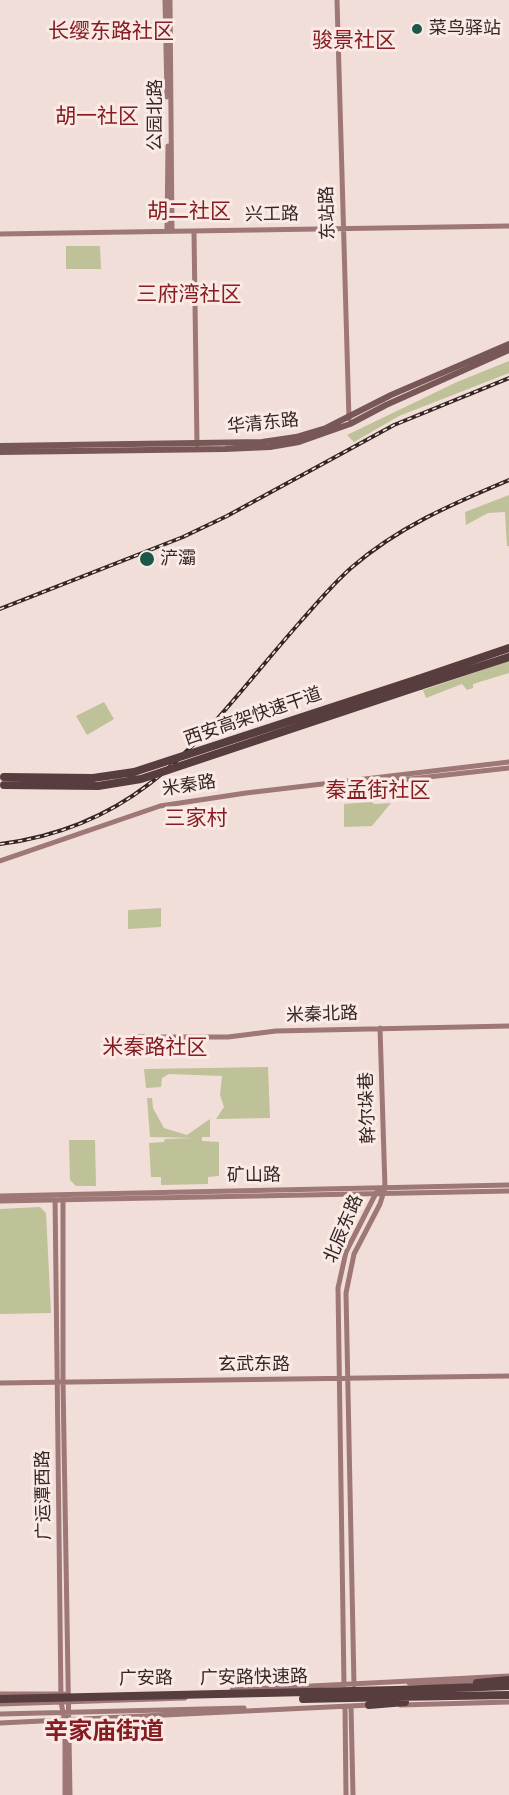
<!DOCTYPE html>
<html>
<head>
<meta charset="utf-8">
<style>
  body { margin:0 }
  canvas { display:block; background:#f2ded8 }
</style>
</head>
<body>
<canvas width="509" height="1795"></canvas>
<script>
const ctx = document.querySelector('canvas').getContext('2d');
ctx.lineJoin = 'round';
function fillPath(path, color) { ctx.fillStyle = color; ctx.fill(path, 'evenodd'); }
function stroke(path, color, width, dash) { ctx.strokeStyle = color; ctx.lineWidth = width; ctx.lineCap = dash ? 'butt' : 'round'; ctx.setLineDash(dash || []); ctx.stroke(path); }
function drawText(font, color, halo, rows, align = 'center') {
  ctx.font = font + ' "Space Grotesk","Noto Sans SC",sans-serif'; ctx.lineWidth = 6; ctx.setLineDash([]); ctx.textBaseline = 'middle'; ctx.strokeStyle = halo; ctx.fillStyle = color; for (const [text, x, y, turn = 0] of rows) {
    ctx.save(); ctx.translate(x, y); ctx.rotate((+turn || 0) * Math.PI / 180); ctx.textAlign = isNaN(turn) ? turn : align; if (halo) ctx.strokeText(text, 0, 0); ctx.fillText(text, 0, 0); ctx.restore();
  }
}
fillPath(new Path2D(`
  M66 246H100L101 269H66Z
  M509 361V373L399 416 354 442 347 435 457 382Z
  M509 495V546H507L505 512 488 513 466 525 465 512Z
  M509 661V673L473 684V688L467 690 462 684 426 698 423 690Z
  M104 702 114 719 87 735 76 716Z
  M372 802 374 804 391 803 372 826 344 827V804Z
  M161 908V927L128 929V910Z
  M268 1067 270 1118 216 1119 224 1107 220 1095 222 1076 169 1074 162 1078 161 1087 146 1088 144 1069Z
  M147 1098H152L153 1108 164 1128 187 1135 210 1119V1137H202V1141L219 1142V1176L208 1177V1184L161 1185V1177H151L149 1143 164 1142 165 1139 195 1138 150 1137Z
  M69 1140H95L96 1186H76L70 1180Z
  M40 1207 46 1213 51 1313 0 1314V1209Z`), '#bfc198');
stroke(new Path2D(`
  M165 0 167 97
  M170 0 172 231
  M337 0 349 419
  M167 230 168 146
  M194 232 197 445
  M0 234 509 226
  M392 776 401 780 509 768
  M0 861 160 806 246 793 509 762
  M137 1037H228L276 1031 509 1026
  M55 1195 61 1702 65 1722V1795
  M63 1195V1382L70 1795
  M0 1196 509 1185
  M0 1201 509 1191
  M0 1383 509 1376
  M409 1683 478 1682
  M344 1685 338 1288 346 1252 376 1193 385 1188
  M354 1685 346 1293 354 1254 380 1204 385 1188 380 1028
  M232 1690 509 1676
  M0 1694H64
  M0 1704 185 1698
  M400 1705 509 1702
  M345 1706 346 1795
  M351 1706 353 1795
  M0 1714 244 1708
  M0 1723 370 1705`), '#9e7876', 5);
stroke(new Path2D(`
  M0 446 262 442 296 437 326 428 391 395 509 344
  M0 452 225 449 270 447 299 442 350 424 386 405 509 350`), '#785856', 6);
stroke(new Path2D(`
  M418 679 509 648
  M420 686 509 657
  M477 1683 509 1680
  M395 1690 509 1686
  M395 1697 509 1695
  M369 1705 405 1702`), '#573d3d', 8);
const rail = new Path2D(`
  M0 609 183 537 227 516 394 425 509 378
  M0 844C151 825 208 726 301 621 317 603 333 584 351 568 398 527 452 504 509 480`);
stroke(rail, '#352626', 4);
stroke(rail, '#faeae5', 1.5, [4.5]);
stroke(new Path2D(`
  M4 777 93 778 134 772 418 679
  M4 785 98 786 141 779 420 686
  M0 1699 395 1690
  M303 1699 395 1697`), '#573d3d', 8);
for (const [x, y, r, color] of [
  [417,29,6,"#1b584a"],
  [147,559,8,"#1b584a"]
]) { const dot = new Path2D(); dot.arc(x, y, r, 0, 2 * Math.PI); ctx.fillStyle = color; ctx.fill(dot); stroke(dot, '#faeae5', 2); }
drawText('18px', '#352626', '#faeae5', [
  ["菜鸟驿站",429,29],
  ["浐灞",160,559]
], 'left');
drawText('18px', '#352626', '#faeae5', [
  ["公园北路",156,115,-90],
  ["东站路",328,213,-92],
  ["兴工路",272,215,-1],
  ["华清东路",263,424,-6],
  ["西安高架快速干道",253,717,-19],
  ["米秦路",189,786,-9],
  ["米秦北路",322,1015,-2],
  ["幹尔垛巷",368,1108,-92],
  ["矿山路",254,1176,-1],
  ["北辰东路",344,1229,-67],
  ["玄武东路",254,1365],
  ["广运潭西路",44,1495,-91],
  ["广安路快速路",254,1678,-1],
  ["广安路",146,1679,-1]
]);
drawText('21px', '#861d22', '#faeae5', [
  ["长缨东路社区",111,32],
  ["骏景社区",354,41],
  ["胡一社区",97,117],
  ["胡二社区",189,212],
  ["三府湾社区",189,295],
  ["秦孟街社区",378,791],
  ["三家村",196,819],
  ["米秦路社区",155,1048]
]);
drawText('bold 24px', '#861d22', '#faeae5', [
  ["辛家庙街道",104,1732]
]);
</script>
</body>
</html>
